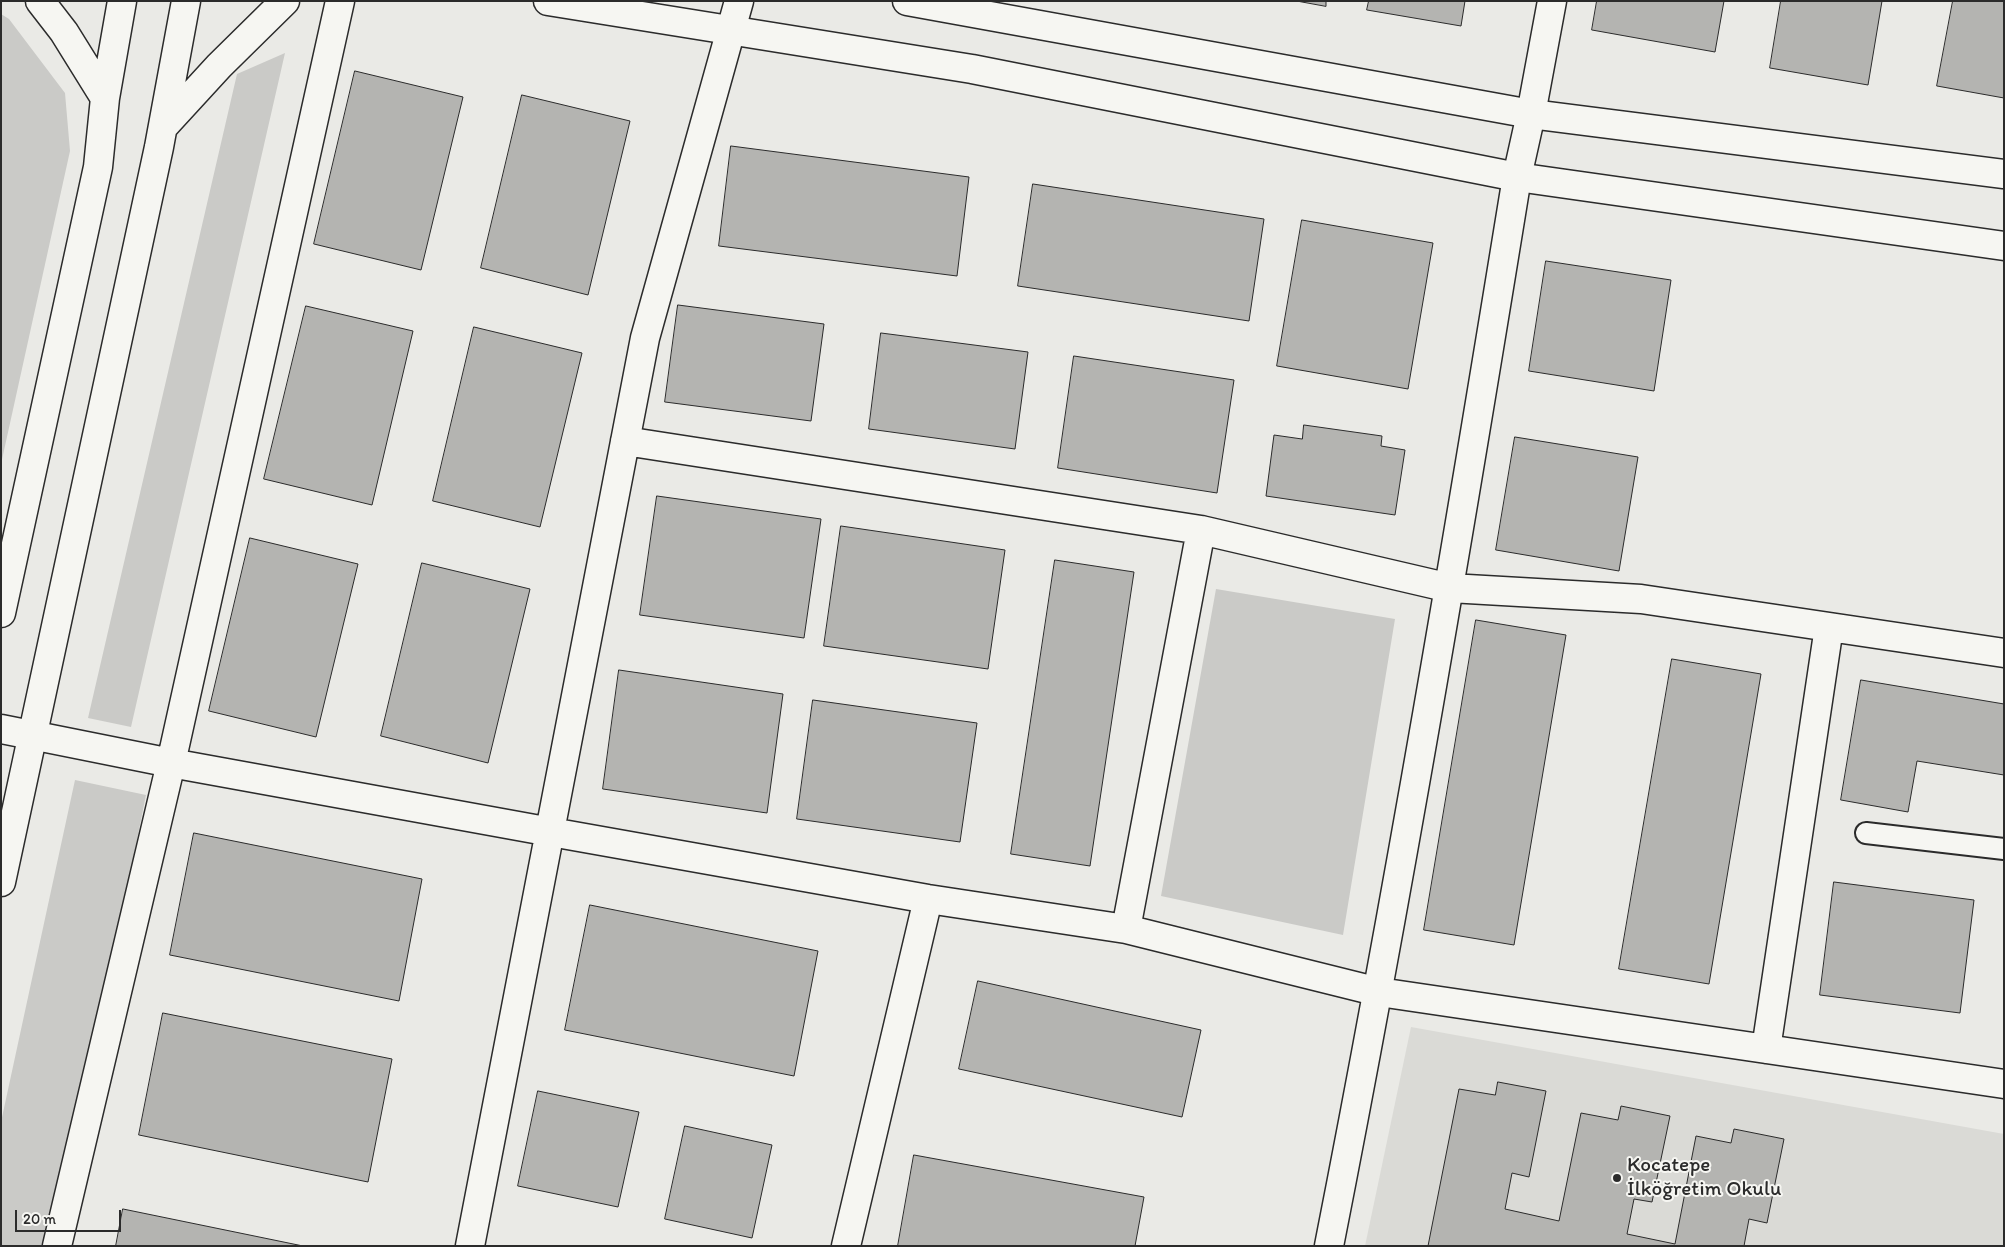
<!DOCTYPE html>
<html>
<head>
<meta charset="utf-8">
<style>
  body { margin:0 }
  #map { position:relative; width:2005px; height:1247px; overflow:hidden; background:#eaeae6; font-family:Itim,sans-serif }
  canvas { display:block }
  .frame { position:absolute; inset:0; border:2px solid #2b2b2b; pointer-events:none }
  .scale { position:absolute; left:15px; top:1210px; width:106px; height:22px; box-sizing:border-box; border:2px solid #2b2b2b; border-top:0; padding-left:6px; font-size:15px; line-height:18px; white-space:nowrap; color:#2b2b2b; -webkit-text-stroke:4px #f6f6f2; paint-order:stroke }
</style>
</head>
<body>
<div id="map">
<canvas width="2005" height="1247"></canvas>
<div class="frame"></div>
<div class="scale">20 m</div>
</div>
<script>
const ctx = document.querySelector('canvas').getContext('2d');
ctx.lineJoin = 'round';
function fillPath(path, color) { ctx.fillStyle = color; ctx.fill(path, 'evenodd'); }
function stroke(path, color, width, dash) { ctx.strokeStyle = color; ctx.lineWidth = width; ctx.lineCap = dash ? 'butt' : 'round'; ctx.setLineDash(dash || []); ctx.stroke(path); }
function drawText(font, color, halo, rows, align = 'center') {
  ctx.font = font + ' Itim,sans-serif'; ctx.lineWidth = 4; ctx.setLineDash([]); ctx.textBaseline = 'middle'; ctx.strokeStyle = halo; ctx.fillStyle = color; for (const [text, x, y, turn = 0] of rows) {
    ctx.save(); ctx.translate(x, y); ctx.rotate((+turn || 0) * Math.PI / 180); ctx.textAlign = isNaN(turn) ? turn : align; if (halo) ctx.strokeText(text, 0, 0); ctx.fillText(text, 0, 0); ctx.restore();
  }
}
fillPath(new Path2D(`
  M1411 1027 2004 1134V1246H1365Z`), '#dadad6');
fillPath(new Path2D(`
  M1 14 9 19 65 93 70 151 1 464Z
  M285 53 131 727 88 718 237 74Z
  M1216 589 1395 619 1343 935 1161 896Z
  M75 780 146 795 55 1246H1V1122Z`), '#cacac7');
const building = new Path2D(`
  M1297 1H1326V6Z
  M1369 1H1465L1461 26 1367 10Z
  M1597 1H1724L1715 52 1592 30Z
  M1781 1H1882L1868 85 1770 68Z
  M1953 1H2004V98L1937 86Z
  M355 71 463 97 421 270 314 244Z
  M522 95 630 121 588 295 481 268Z
  M731 146 969 177 957 276 719 246Z
  M1033 184 1264 219 1249 321 1018 286Z
  M1302 220 1433 243 1408 389 1277 366Z
  M1546 261 1671 280 1654 391 1529 371Z
  M678 305 824 324 811 421 665 402Z
  M306 306 413 331 372 505 264 479Z
  M474 327 582 353 540 527 433 501Z
  M881 333 1028 352 1015 449 869 429Z
  M1074 356 1234 380 1217 493 1058 468Z
  M1304 425 1382 436 1381 446 1405 450 1395 515 1266 496 1274 435 1302 439Z
  M1515 437 1638 457 1619 571 1496 550Z
  M657 496 821 519 804 638 640 615Z
  M841 526 1005 550 988 669 824 646Z
  M250 538 358 564 316 737 209 711Z
  M1055 560 1134 572 1090 866 1011 854Z
  M422 563 530 589 488 763 381 736Z
  M1476 620 1566 635 1514 945 1424 930Z
  M1672 659 1761 674 1709 984 1619 969Z
  M619 670 783 694 767 813 603 789Z
  M1861 680 2004 704V775L1917 761 1908 812 1841 800Z
  M813 700 977 723 960 842 797 819Z
  M194 833 422 879 399 1001 170 955Z
  M1834 882 1974 900 1960 1013 1820 995Z
  M590 905 818 951 794 1076 565 1030Z
  M978 981 1201 1030 1182 1117 959 1069Z
  M163 1013 392 1059 368 1182 139 1135Z
  M1498 1082 1546 1091 1529 1177 1512 1173 1505 1209 1559 1221 1581 1113 1618 1120 1621 1106 1670 1116 1652 1202 1634 1199 1627 1234 1675 1244 1696 1136 1731 1143 1734 1129 1784 1139 1767 1223 1749 1219 1744 1246H1428L1459 1089 1495 1095Z
  M538 1091 639 1112 618 1207 518 1186Z
  M685 1126 772 1145 752 1238 665 1219Z
  M914 1155 1144 1197 1135 1246H898Z
  M123 1209 303 1246H116Z`);
fillPath(building, '#b4b4b1');
stroke(building, '#2b2b2b', 1);
const lane = new Path2D(`
  M1866 833 2004 849`);
const street = new Path2D(`
  M625 441 1201 530 1450 588 1641 599 2004 653
  M1 729 171 763 551 832 928 899 1126 929 1379 992 2004 1084
  M1126 929 1201 530
  M1766 1049 1829 627
  M57 1246 171 763 340 1
  M470 1246 645 338 739 1
  M846 1246 928 899
  M1329 1246C1399 890 1459 534 1517 177L1531 114 1552 1`);
const secondary = new Path2D(`
  M40 1 64 32 105 98
  M548 1 972 69 1517 177 2004 246
  M907 1 1531 114 2004 174
  M163 127 219 66 285 1
  M1 613 98 167 105 98 122 1
  M1 882 159 147 186 1`);
stroke(lane, '#2b2b2b', 24);
stroke(street, '#2b2b2b', 31);
stroke(secondary, '#2b2b2b', 31);
stroke(lane, '#f6f6f2', 20);
stroke(street, '#f6f6f2', 28);
stroke(secondary, '#f6f6f2', 28);
for (const [x, y, r, color] of [
  [1617,1178,5,"#2b2b2b"]
]) { const dot = new Path2D(); dot.arc(x, y, r, 0, 2 * Math.PI); ctx.fillStyle = color; ctx.fill(dot); stroke(dot, '#f6f6f2', 2); }
drawText('21px', '#2b2b2b', '#f6f6f2', [
  ["Kocatepe",1627,1166],
  ["İlköğretim Okulu",1627,1190]
], 'left');
</script>
</body>
</html>
